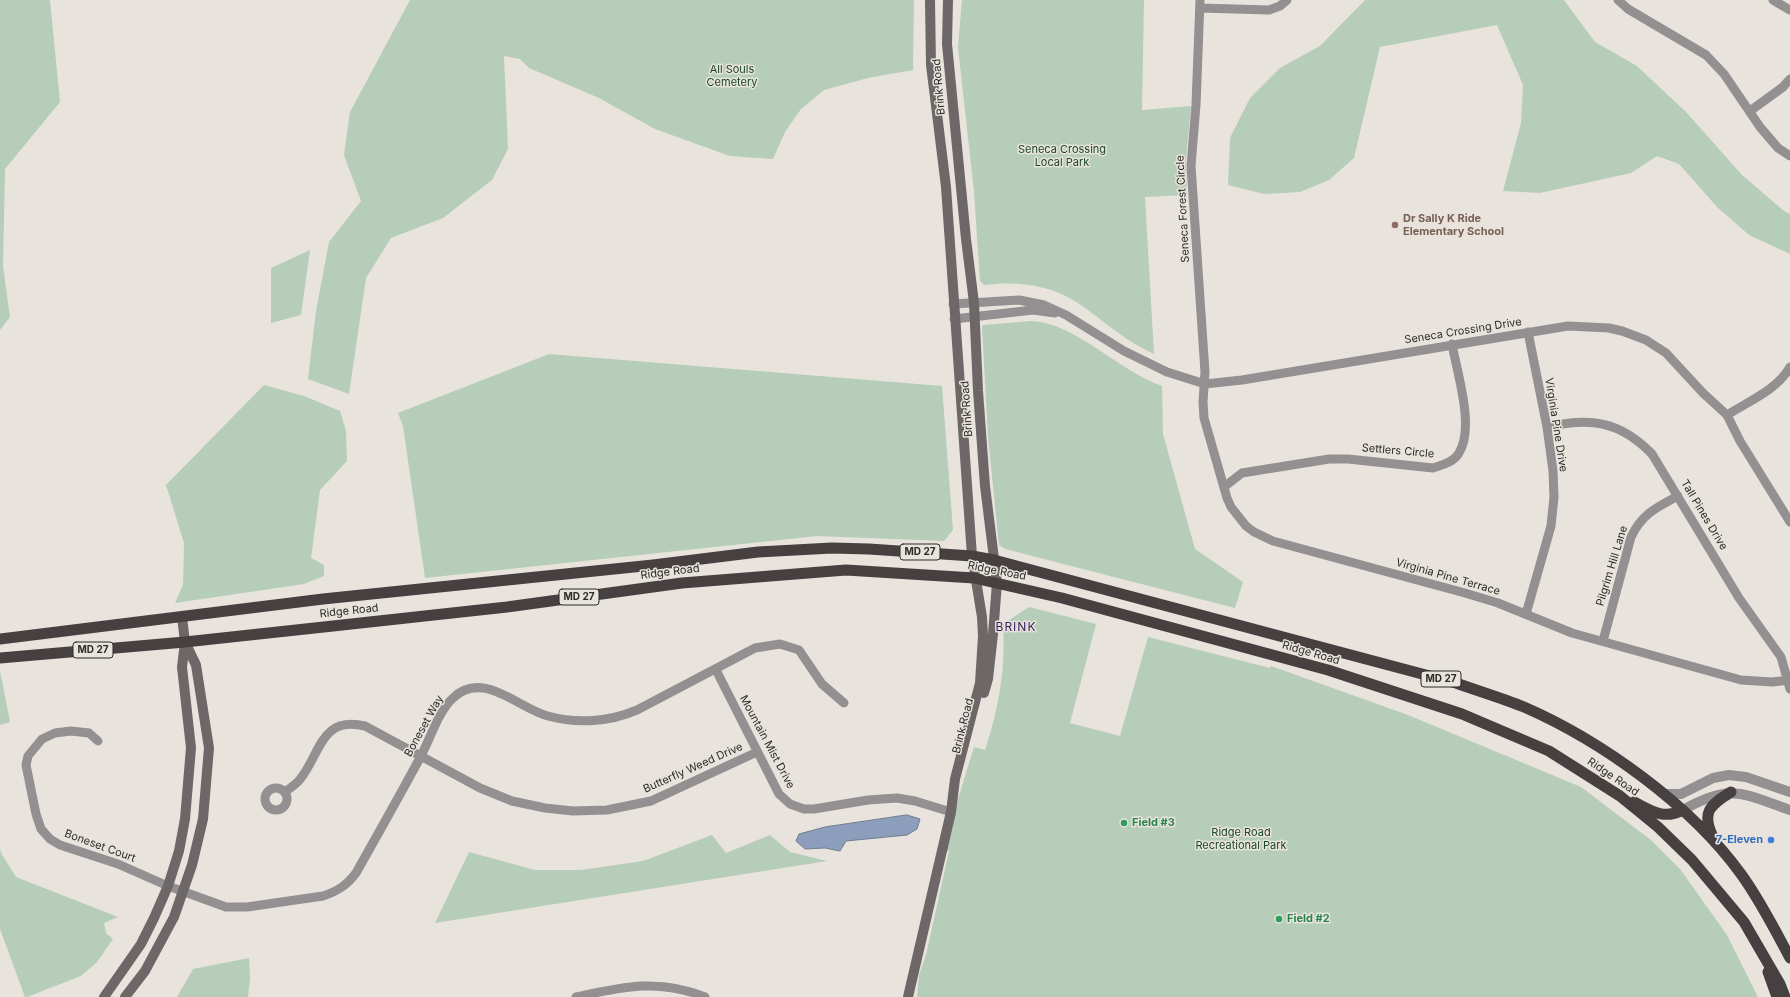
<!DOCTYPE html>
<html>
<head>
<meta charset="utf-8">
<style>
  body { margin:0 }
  canvas { display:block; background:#e8e3dc }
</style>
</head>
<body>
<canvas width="1790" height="997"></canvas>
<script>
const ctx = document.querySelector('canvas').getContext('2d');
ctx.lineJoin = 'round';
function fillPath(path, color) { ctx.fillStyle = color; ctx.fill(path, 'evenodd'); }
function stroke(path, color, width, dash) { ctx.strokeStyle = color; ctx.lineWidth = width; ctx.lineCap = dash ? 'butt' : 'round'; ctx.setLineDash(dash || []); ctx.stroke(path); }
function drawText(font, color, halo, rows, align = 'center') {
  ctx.font = font + ' Inter,sans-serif'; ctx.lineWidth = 3; ctx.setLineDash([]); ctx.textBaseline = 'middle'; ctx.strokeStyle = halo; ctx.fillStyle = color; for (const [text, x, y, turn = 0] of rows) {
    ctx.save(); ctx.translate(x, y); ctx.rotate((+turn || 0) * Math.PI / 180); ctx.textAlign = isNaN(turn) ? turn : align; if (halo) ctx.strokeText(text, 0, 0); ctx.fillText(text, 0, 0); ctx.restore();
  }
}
fillPath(new Path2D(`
  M0 0H50L60 102 5 169 3 266 10 317 0 330Z
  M410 0H914L913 70 868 78 824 90 801 109 785 132 773 159 730 156 655 129 599 98 529 68 520 59 504 56 508 149 492 180 443 218 391 238 366 278 349 394 308 379 316 311 329 242 361 201 344 155 350 112Z
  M962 0H1144L1142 110 1191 106 1186 160 1187 195 1145 197 1154 354C1125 341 1103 320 1078 303 1049 284 1017 281 984 285L980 281 974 192 958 47Z
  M1365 0H1564L1595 42 1637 66 1686 112 1742 175 1784 211 1790 214V254L1749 235 1717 207 1679 164 1657 156 1631 173 1540 193 1503 191 1521 123 1523 85 1497 25 1380 47 1354 158 1329 180 1300 192 1264 194 1228 185 1230 138 1250 98 1280 68 1320 46Z
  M310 250 301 315 271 323V268Z
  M1031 321C1074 322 1119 371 1162 386L1163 434 1195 549 1243 582 1235 608 1005 549 999 545 988 437 982 326 983 325Z
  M549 354 942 386 953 530 944 541 817 536 425 578 403 426 398 413Z
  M264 385 304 396 340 411 346 431 347 461 320 490 311 558 324 565V576L304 584 175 603 183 585 184 543 166 485Z
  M1029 607 1096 624 1070 723 1120 736 1148 637 1270 668 1271 666 1408 715 1581 787 1651 840 1680 869 1727 935 1758 997H917L919 975 926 955 949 851H942L974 747 985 750C999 708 1006 667 1003 624Z
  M0 671 10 722 0 725Z
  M712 835 726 853 770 835 790 852 827 861 435 923 469 852 535 870H581L643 861Z
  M0 848 1 853 16 877 118 917 104 923 106 933 113 939 97 962 81 976 27 997H25L0 929Z
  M249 958 250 979 248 997H177L193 969Z`), '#b6cdb9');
const water = new Path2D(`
  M907 815 920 819 917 829 907 835 846 841 840 851 825 848 805 849 796 841 799 834 825 827Z`);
fillPath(water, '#8d9ebc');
stroke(water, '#707c90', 1);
stroke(new Path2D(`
  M1200 0 1196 105 1191 166 1205 372 1203 402 1204 418 1227 498 1231 507 1246 526 1254 532 1273 541 1465 593 1498 603 1572 633 1741 680 1772 682 1790 680
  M1618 0 1628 9 1706 55 1724 74 1760 127 1778 148 1790 156
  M1773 0 1790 10
  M1200 8 1269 10 1280 6 1287 0
  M1750 111 1783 87 1790 79
  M953 304 1019 300 1044 305 1066 315 1124 351 1167 372 1205 384 1242 380 1568 326 1609 328 1622 331 1646 340 1666 353 1703 393 1727 415 1740 441 1790 522
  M954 319 1033 310 1055 313
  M1727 415C1749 401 1777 390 1790 367
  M1547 427C1590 417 1620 421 1652 454L1739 598 1781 657 1790 689
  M1224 487 1242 473 1329 459H1348L1433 468C1442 465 1454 462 1459 453 1475 427 1457 373 1452 344
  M1526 614 1551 526 1554 497 1553 471 1547 427 1528 332
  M1603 641 1631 537C1642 514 1657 507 1678 496
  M716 670 779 794 790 804 804 809H814L868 800 897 798 915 801 951 812
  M98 741 89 733 71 731 55 733 42 739 28 756 26 765 36 814 41 829 50 839 60 845 118 864 168 886 226 907H247L323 896C338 891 347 885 356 873 378 834 400 795 421 756 431 737 438 712 453 698 483 669 519 709 548 716 577 724 609 722 637 710L755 648 780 644 799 650 822 684 844 703
  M265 799a11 11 0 1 1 22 0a11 11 0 1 1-22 0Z
  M285 792C290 788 297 784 301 778 321 752 321 716 365 726L480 788 512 801 545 808 573 811 607 810 651 801 757 752
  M576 997C622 987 659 978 705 997`), '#948f90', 9);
stroke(new Path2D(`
  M1664 794H1681L1713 778 1729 775 1746 777 1790 792
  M1683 810C1731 783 1741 793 1790 810`), '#948f90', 10);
stroke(new Path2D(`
  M948 0 947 44 966 239 974 303 978 391 985 486 997 583 993 634 988 679 984 693
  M104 997 141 944 154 918 168 886 179 851 185 819 191 748 182 667 185 642 182 617
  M125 997 145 971 174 917 192 865 203 819 209 748 196 665 185 642
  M908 997 951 812 955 779 980 683 983 636 982 617 972 556 946 187 931 65 930 0`), '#6d6768', 10);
stroke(new Path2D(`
  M0 639 323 599 653 565 758 552 832 548 869 549 972 556 994 560 1456 683C1478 691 1502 698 1524 707 1602 741 1691 805 1741 874 1760 900 1775 930 1790 958
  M0 658 185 642 333 626 507 607 682 583 846 570 974 578 1062 598 1328 670 1462 714 1549 751 1620 796 1658 827 1692 860 1744 922 1780 984 1785 997
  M1634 802C1652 811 1663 820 1683 810
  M1713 837C1701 812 1710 805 1731 792
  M1768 972 1777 997`), '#474041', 11);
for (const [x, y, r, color] of [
  [1395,225,4,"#8d6e63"],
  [1124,823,4,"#2e9e5b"],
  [1771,840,4,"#3f7fe0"],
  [1279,919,4,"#2e9e5b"]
]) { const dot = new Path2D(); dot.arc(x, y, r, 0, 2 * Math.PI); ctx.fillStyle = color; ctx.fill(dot); stroke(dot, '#e8e3dc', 1.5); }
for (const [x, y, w] of [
  [920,552,40],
  [579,597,40],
  [93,650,40],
  [1441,679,40]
]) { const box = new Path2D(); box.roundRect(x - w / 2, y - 8, w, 16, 3); ctx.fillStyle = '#e8e3dc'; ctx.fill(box); stroke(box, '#2c2b28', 1); }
drawText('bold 10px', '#2c2b28', null, [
  ["MD 27",920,552],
  ["MD 27",579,597],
  ["MD 27",93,650],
  ["MD 27",1441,679]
]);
drawText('11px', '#1a4825', '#e8e3dc', [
  ["All Souls",732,70],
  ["Cemetery",732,83],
  ["Seneca Crossing",1062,150],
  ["Local Park",1062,163],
  ["Ridge Road",1241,833],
  ["Recreational Park",1241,846]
]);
drawText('11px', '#2c2b28', '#e8e3dc', [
  ["Brink Road",939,87,-95],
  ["Seneca Forest Circle",1183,209,-93],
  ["Seneca Crossing Drive",1463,331,-9],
  ["Brink Road",967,409,-94],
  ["Virginia Pine Drive",1556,425,81],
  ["Settlers Circle",1398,451,5],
  ["Tall Pines Drive",1704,515,59],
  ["Pilgrim Hill Lane",1612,566,-73],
  ["Ridge Road",997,571,11],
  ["Ridge Road",670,572,-7],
  ["Virginia Pine Terrace",1448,577,16],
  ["Ridge Road",349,611,-6],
  ["Ridge Road",1311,653,16],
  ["Boneset Way",424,726,-61],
  ["Brink Road",963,726,-76],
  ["Mountain Mist Drive",767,742,62],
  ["Butterfly Weed Drive",693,768,-24],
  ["Ridge Road",1613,777,34],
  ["Boneset Court",100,846,20]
]);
drawText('bold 11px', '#785e54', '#e8e3dc', [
  ["Dr Sally K Ride",1403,219],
  ["Elementary School",1403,232]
], 'left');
drawText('bold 11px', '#27864d', '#e8e3dc', [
  ["Field #3",1132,823],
  ["Field #2",1287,919]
], 'left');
drawText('bold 11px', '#366cbe', '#e8e3dc', [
  ["7-Eleven",1763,840]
], 'right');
ctx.letterSpacing = '1px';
drawText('12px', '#351e58', '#e8e3dc', [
  ["BRINK",1016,627]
]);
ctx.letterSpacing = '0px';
</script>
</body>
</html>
